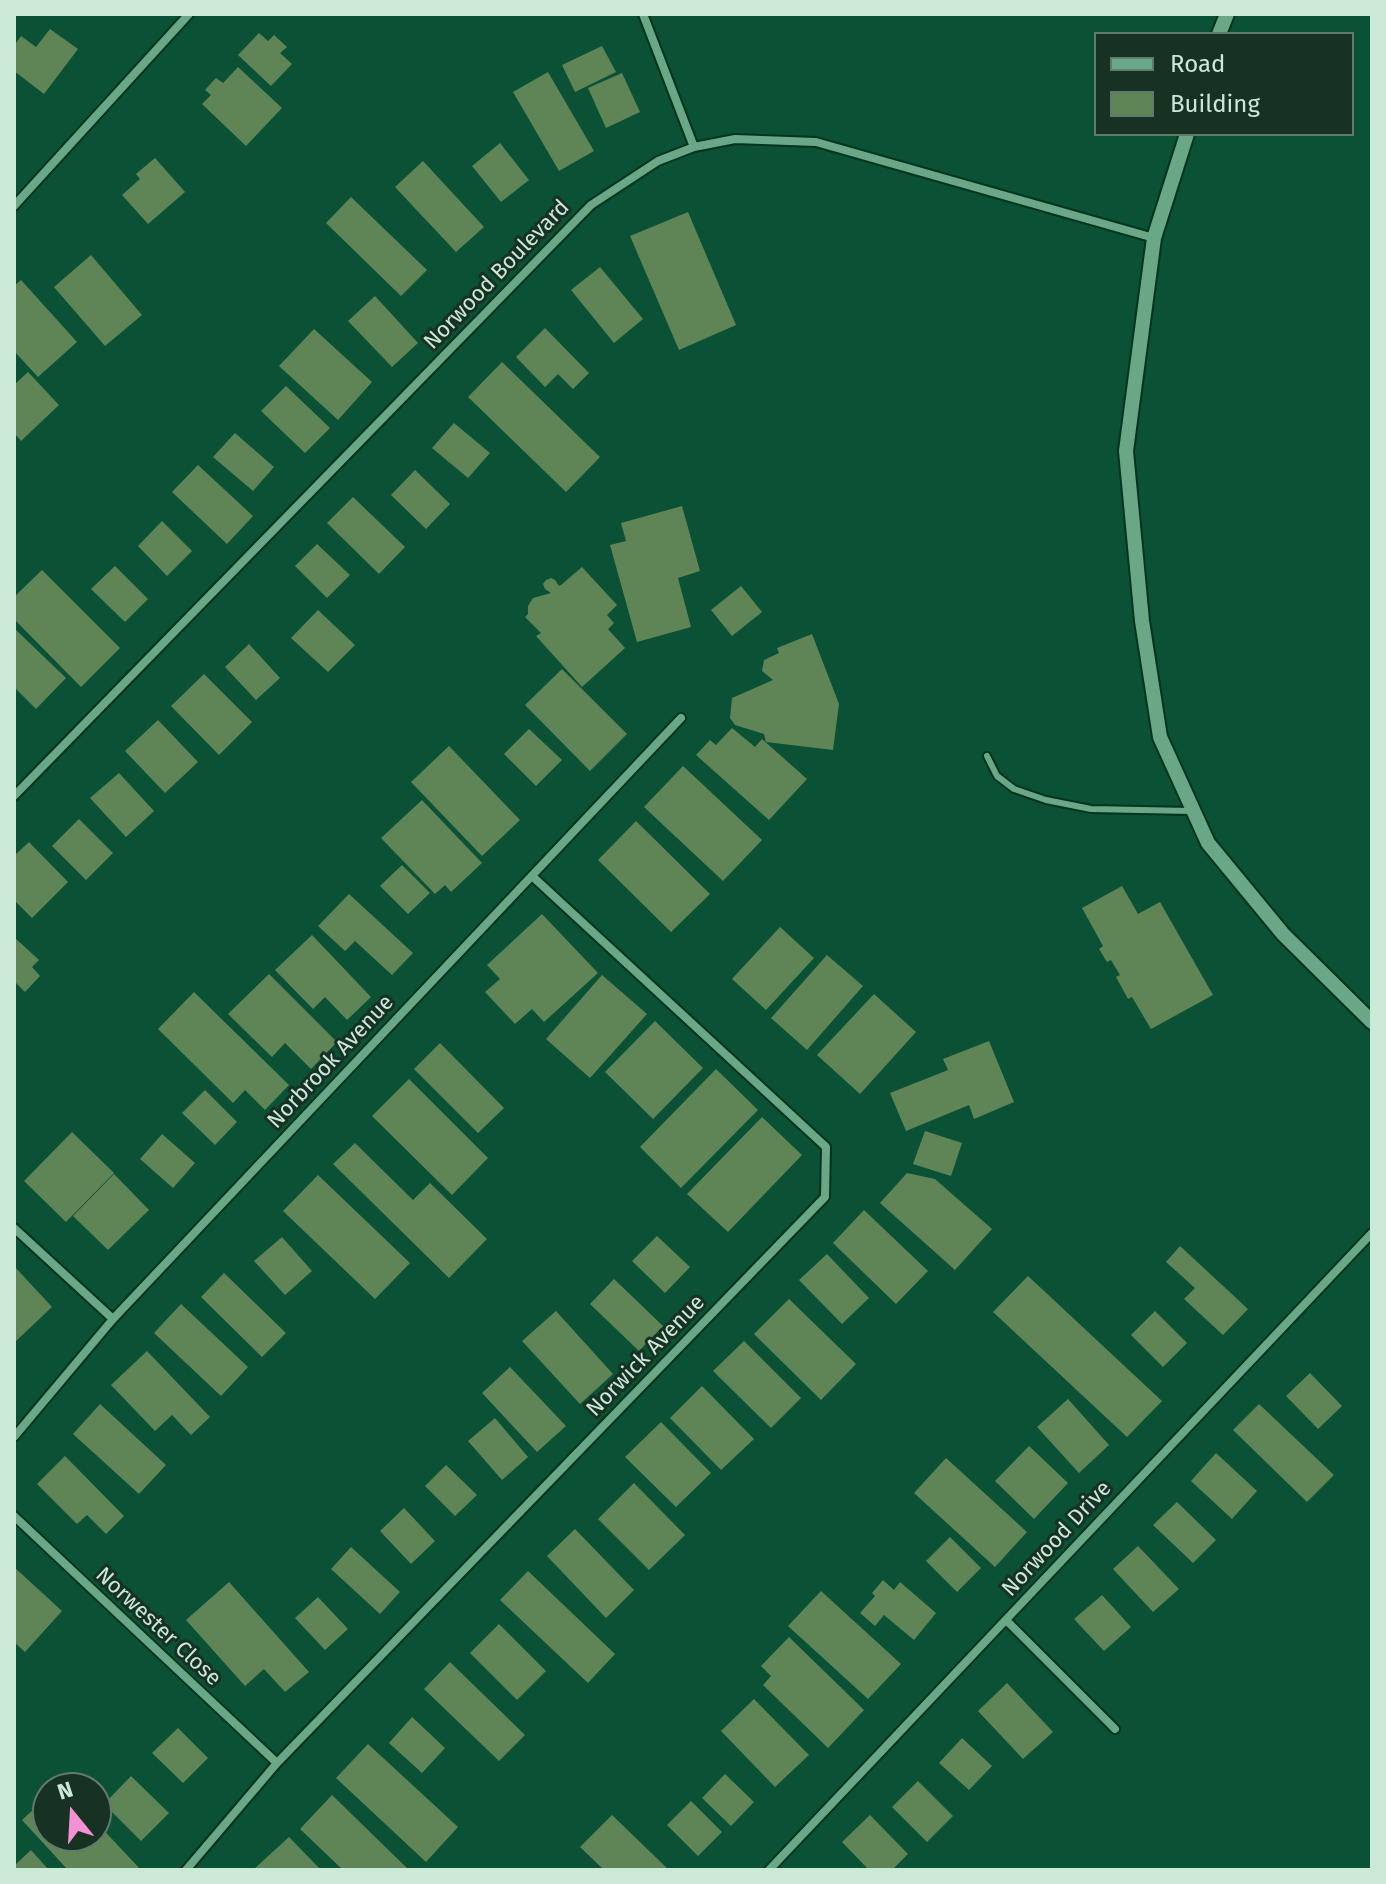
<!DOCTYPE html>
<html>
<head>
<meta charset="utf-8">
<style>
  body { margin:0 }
  #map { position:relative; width:1386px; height:1884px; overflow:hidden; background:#0b5135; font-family:"Fira Sans",sans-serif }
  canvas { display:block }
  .frame { position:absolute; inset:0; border:16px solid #cae9d7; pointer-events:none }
  .legend { position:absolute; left:1094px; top:32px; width:260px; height:104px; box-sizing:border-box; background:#173123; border:2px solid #5f7b6b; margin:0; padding:10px 14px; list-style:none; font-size:24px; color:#cae9d7 }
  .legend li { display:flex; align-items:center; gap:16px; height:40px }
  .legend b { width:40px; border:2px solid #5f7b6b }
  .north { position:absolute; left:32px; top:1772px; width:80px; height:80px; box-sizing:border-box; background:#173123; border:2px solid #5f7b6b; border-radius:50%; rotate:342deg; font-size:22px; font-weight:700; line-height:32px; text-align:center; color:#cae9d7 }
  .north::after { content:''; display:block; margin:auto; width:28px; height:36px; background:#f491d4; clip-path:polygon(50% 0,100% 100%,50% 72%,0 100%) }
</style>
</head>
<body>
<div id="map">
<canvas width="1386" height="1884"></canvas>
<div class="frame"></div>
<ul class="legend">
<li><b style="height:10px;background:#69a786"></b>Road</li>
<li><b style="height:22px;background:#5f8557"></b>Building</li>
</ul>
<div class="north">N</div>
</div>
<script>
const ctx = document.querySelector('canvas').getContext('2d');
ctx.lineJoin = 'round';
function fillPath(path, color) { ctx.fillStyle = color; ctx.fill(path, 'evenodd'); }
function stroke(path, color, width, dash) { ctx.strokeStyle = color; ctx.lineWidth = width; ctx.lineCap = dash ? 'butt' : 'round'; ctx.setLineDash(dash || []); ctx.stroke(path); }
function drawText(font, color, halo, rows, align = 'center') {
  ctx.font = font + ' "Fira Sans",sans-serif'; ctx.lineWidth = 6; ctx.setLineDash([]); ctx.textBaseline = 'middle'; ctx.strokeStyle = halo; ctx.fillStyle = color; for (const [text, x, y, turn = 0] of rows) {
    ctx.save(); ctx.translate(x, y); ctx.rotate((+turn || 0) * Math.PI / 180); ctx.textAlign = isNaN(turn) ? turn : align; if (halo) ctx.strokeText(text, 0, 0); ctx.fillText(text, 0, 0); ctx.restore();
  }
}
fillPath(new Path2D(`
  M50 29 78 49 44 94 14 71V46L21 36 36 47Z
  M259 33 268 41 274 35 287 47 280 53 292 64 271 86 238 55Z
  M602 46 616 72 575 92 562 65Z
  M238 67 282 108 246 146 202 104 211 95 205 90 216 78 223 83Z
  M548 72 594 151 559 171 513 92Z
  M622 73 640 112 606 128 588 88Z
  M500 143 529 180 501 202 472 166Z
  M155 158 185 192 148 224 122 195 140 179 136 174Z
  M423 161 484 227 456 252 395 187Z
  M351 197 427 270 401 296 326 223Z
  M688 212 736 325 679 350 630 236Z
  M91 255 142 315 105 346 54 287Z
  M600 267 643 319 614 343 571 290Z
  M21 280 77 342 38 377 14 351V286Z
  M375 296 418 343 392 367 348 321Z
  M545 328 589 373 573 389 558 374 545 387 516 357Z
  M314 329 372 382 338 420 279 366Z
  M502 362 600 457 566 492 468 397Z
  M28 372 59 405 21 441 14 433V385Z
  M286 386 330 428 305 453 261 411Z
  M454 423 490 453 468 478 432 448Z
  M235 433 274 467 253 491 213 457Z
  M198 465 253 516 227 544 172 492Z
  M415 470 450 504 426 529 391 495Z
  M353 497 405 547 379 574 327 523Z
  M682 506 700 571 678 578 691 627 637 642 610 545 626 541 621 523Z
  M162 521 192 551 167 576 138 546Z
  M317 544 350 575 327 598 295 566Z
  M115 566 148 599 125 622 91 589Z
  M582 567 617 605 607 615 614 623 608 629 625 648 582 687 536 636 541 633 525 617 528 614V606L533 598 551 593 545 589 543 584 546 580 551 578 555 580 559 586 561 585Z
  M42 570 120 648 81 687 14 619V597Z
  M741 586 762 612 732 636 711 610Z
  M318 610 355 645 328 672 291 638Z
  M14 628 66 678 36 709 14 687Z
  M812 634 839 704 833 750 766 742 764 734 735 725 730 718 732 698 773 680 762 671 764 660 779 653 777 648Z
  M249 644 280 678 256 700 225 667Z
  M562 669 627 734 590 771 525 705Z
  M204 674 252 722 219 755 171 706Z
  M158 720 198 762 165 793 125 751Z
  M732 728 755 747 762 739 807 779 769 820 696 755 710 740 716 745Z
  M529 729 562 760 536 786 504 754Z
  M449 746 520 820 482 856 411 782Z
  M683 766 762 840 723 881 644 807Z
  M119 773 154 811 126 837 90 798Z
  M422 800 482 863 451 892 445 885 435 894 381 838Z
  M79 819 113 853 86 880 52 846Z
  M636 821 710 894 671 932 598 860Z
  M29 842 68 882 32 918 14 900V856Z
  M402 865 430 893 408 914 380 886Z
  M1122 886 1138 914 1160 902 1213 995 1151 1029 1132 997 1128 999 1116 977 1120 975 1111 960 1107 962 1099 949 1103 946 1082 908Z
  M349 894 413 953 392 975 355 941 345 951 318 926Z
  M542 914 598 973 544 1022 532 1009 515 1024 485 992 500 979 487 965Z
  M780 927 814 958 766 1010 732 979Z
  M312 935 371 997 347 1020 325 997 313 1009 275 970Z
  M14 937 39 960 32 967 40 976 25 992 14 981Z
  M827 955 863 986 807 1050 771 1018Z
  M269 974 337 1042 311 1069 285 1043 272 1057 228 1014Z
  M602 975 647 1014 590 1078 546 1039Z
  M194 992 289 1085 265 1110 245 1090 233 1103 158 1029Z
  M874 994 916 1032 860 1094 817 1055Z
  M655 1021 703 1068 653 1119 605 1072Z
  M989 1041 1014 1102 974 1119 969 1105 906 1131 890 1093 948 1070 943 1059Z
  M440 1043 504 1108 478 1133 414 1069Z
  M716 1069 758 1110 681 1188 640 1147Z
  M409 1079 488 1158 452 1195 372 1116Z
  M205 1090 237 1122 215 1145 182 1113Z
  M762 1117 802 1155 728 1232 687 1194Z
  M925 1131 962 1143 951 1176 913 1164Z
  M72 1132 114 1173 66 1222 24 1181Z
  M162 1134 195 1163 173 1188 140 1159Z
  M355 1143 413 1200 430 1183 487 1239 449 1278 333 1164Z
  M907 1173 935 1179 992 1229 955 1270 880 1203Z
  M114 1174 149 1210 108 1250 73 1216Z
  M318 1175 410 1263 375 1299 283 1211Z
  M864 1210 928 1271 896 1304 833 1243Z
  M657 1236 690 1267 665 1293 632 1261Z
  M282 1237 312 1271 285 1295 254 1261Z
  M1180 1246 1248 1309 1223 1335 1184 1299 1195 1288 1166 1262Z
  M827 1254 869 1298 842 1324 799 1280Z
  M14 1266 52 1307 16 1341 14 1339Z
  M224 1273 286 1333 262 1357 201 1297Z
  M1028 1276 1162 1401 1127 1437 993 1312Z
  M614 1279 663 1326 639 1351 590 1304Z
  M789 1299 856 1364 821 1400 754 1334Z
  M181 1304 248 1367 221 1396 154 1333Z
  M556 1311 613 1374 580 1404 522 1341Z
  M1155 1311 1187 1343 1163 1367 1131 1335Z
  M744 1341 801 1398 771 1428 713 1371Z
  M147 1351 210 1417 191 1435 172 1415 155 1431 111 1385Z
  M510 1367 566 1426 537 1452 482 1393Z
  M1310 1373 1342 1406 1318 1429 1286 1396Z
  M702 1386 754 1439 721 1470 670 1418Z
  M1068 1399 1109 1445 1079 1473 1037 1427Z
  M100 1404 166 1465 139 1494 73 1434Z
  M1259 1404 1334 1475 1307 1502 1233 1430Z
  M495 1418 528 1457 502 1480 468 1441Z
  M661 1422 711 1473 676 1507 625 1457Z
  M1029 1446 1068 1483 1034 1519 995 1481Z
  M1216 1453 1257 1491 1232 1519 1191 1481Z
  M65 1456 124 1516 106 1534 87 1515 77 1524 37 1484Z
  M946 1458 1027 1532 995 1567 914 1493Z
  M446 1465 477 1495 455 1516 425 1486Z
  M634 1483 685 1535 649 1570 598 1519Z
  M1177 1502 1216 1540 1193 1563 1153 1525Z
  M404 1508 435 1541 411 1564 380 1531Z
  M575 1529 634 1590 606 1618 547 1556Z
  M950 1537 981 1568 957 1592 926 1561Z
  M1138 1546 1179 1589 1153 1612 1113 1569Z
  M351 1547 400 1592 380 1614 331 1569Z
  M14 1567 62 1611 25 1652 14 1642Z
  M528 1571 615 1654 588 1683 500 1600Z
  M883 1580 894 1590 900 1582 936 1613 914 1640 884 1615 875 1626 860 1613 875 1596 872 1593Z
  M229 1582 309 1672 285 1692 264 1669 245 1686 186 1620Z
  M821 1591 901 1664 868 1699 788 1626Z
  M1102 1595 1131 1627 1104 1651 1074 1619Z
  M318 1597 348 1629 325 1650 295 1618Z
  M499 1624 546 1671 517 1700 470 1653Z
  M789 1637 864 1710 828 1748 763 1685 771 1676 761 1666Z
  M450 1662 525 1735 499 1761 424 1689Z
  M1007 1683 1053 1732 1023 1759 978 1711Z
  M754 1699 809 1755 775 1787 721 1731Z
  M412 1717 445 1748 422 1773 389 1743Z
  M178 1728 208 1758 183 1783 152 1753Z
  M962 1738 992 1766 969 1790 939 1763Z
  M368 1744 458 1827 426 1862 336 1778Z
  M725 1774 754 1802 731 1826 702 1798Z
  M131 1776 169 1813 141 1841 104 1804Z
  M918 1781 953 1816 927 1842 892 1807Z
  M332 1795 409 1870H343L300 1829Z
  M48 1796V1836H96V1822L141 1870H68L22 1820Z
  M691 1801 722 1832 698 1856 667 1825Z
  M612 1815 669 1870H604L580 1847Z
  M870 1815 908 1854 892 1870H869L842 1842Z
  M289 1837 321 1870H253Z
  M31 1850 47 1868 45 1870H14V1866Z`), '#5f8557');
const service = new Path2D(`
  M987 756 997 776 1014 789 1046 800 1091 809 1191 811`);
const minor = new Path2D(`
  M643 14 694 147
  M14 206 189 14
  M14 796 591 205 658 161 694 147 735 139 816 142 1154 238
  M14 1228 113 1319
  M14 1437 113 1319 681 718
  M14 1516 277 1763
  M1006 1620 1115 1729
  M186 1870 277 1763 825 1197 826 1147 532 876
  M769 1870 1372 1233`);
const tertiary = new Path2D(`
  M1219 34 1227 14
  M1187 134 1154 238 1126 451 1142 621 1160 737 1208 843 1283 934 1372 1022`);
stroke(service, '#00341f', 10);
stroke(minor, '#00341f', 12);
stroke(tertiary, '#00341f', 18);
stroke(service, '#69a786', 6);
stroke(minor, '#69a786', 8);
stroke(tertiary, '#69a786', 14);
drawText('22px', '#cae9d7', '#173123', [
  ["Norwood Boulevard",497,275,-46],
  ["Norbrook Avenue",331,1062,-47],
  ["Norwick Avenue",646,1356,-46],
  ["Norwood Drive",1057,1539,-47],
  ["Norwester Close",158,1627,43]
]);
</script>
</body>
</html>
